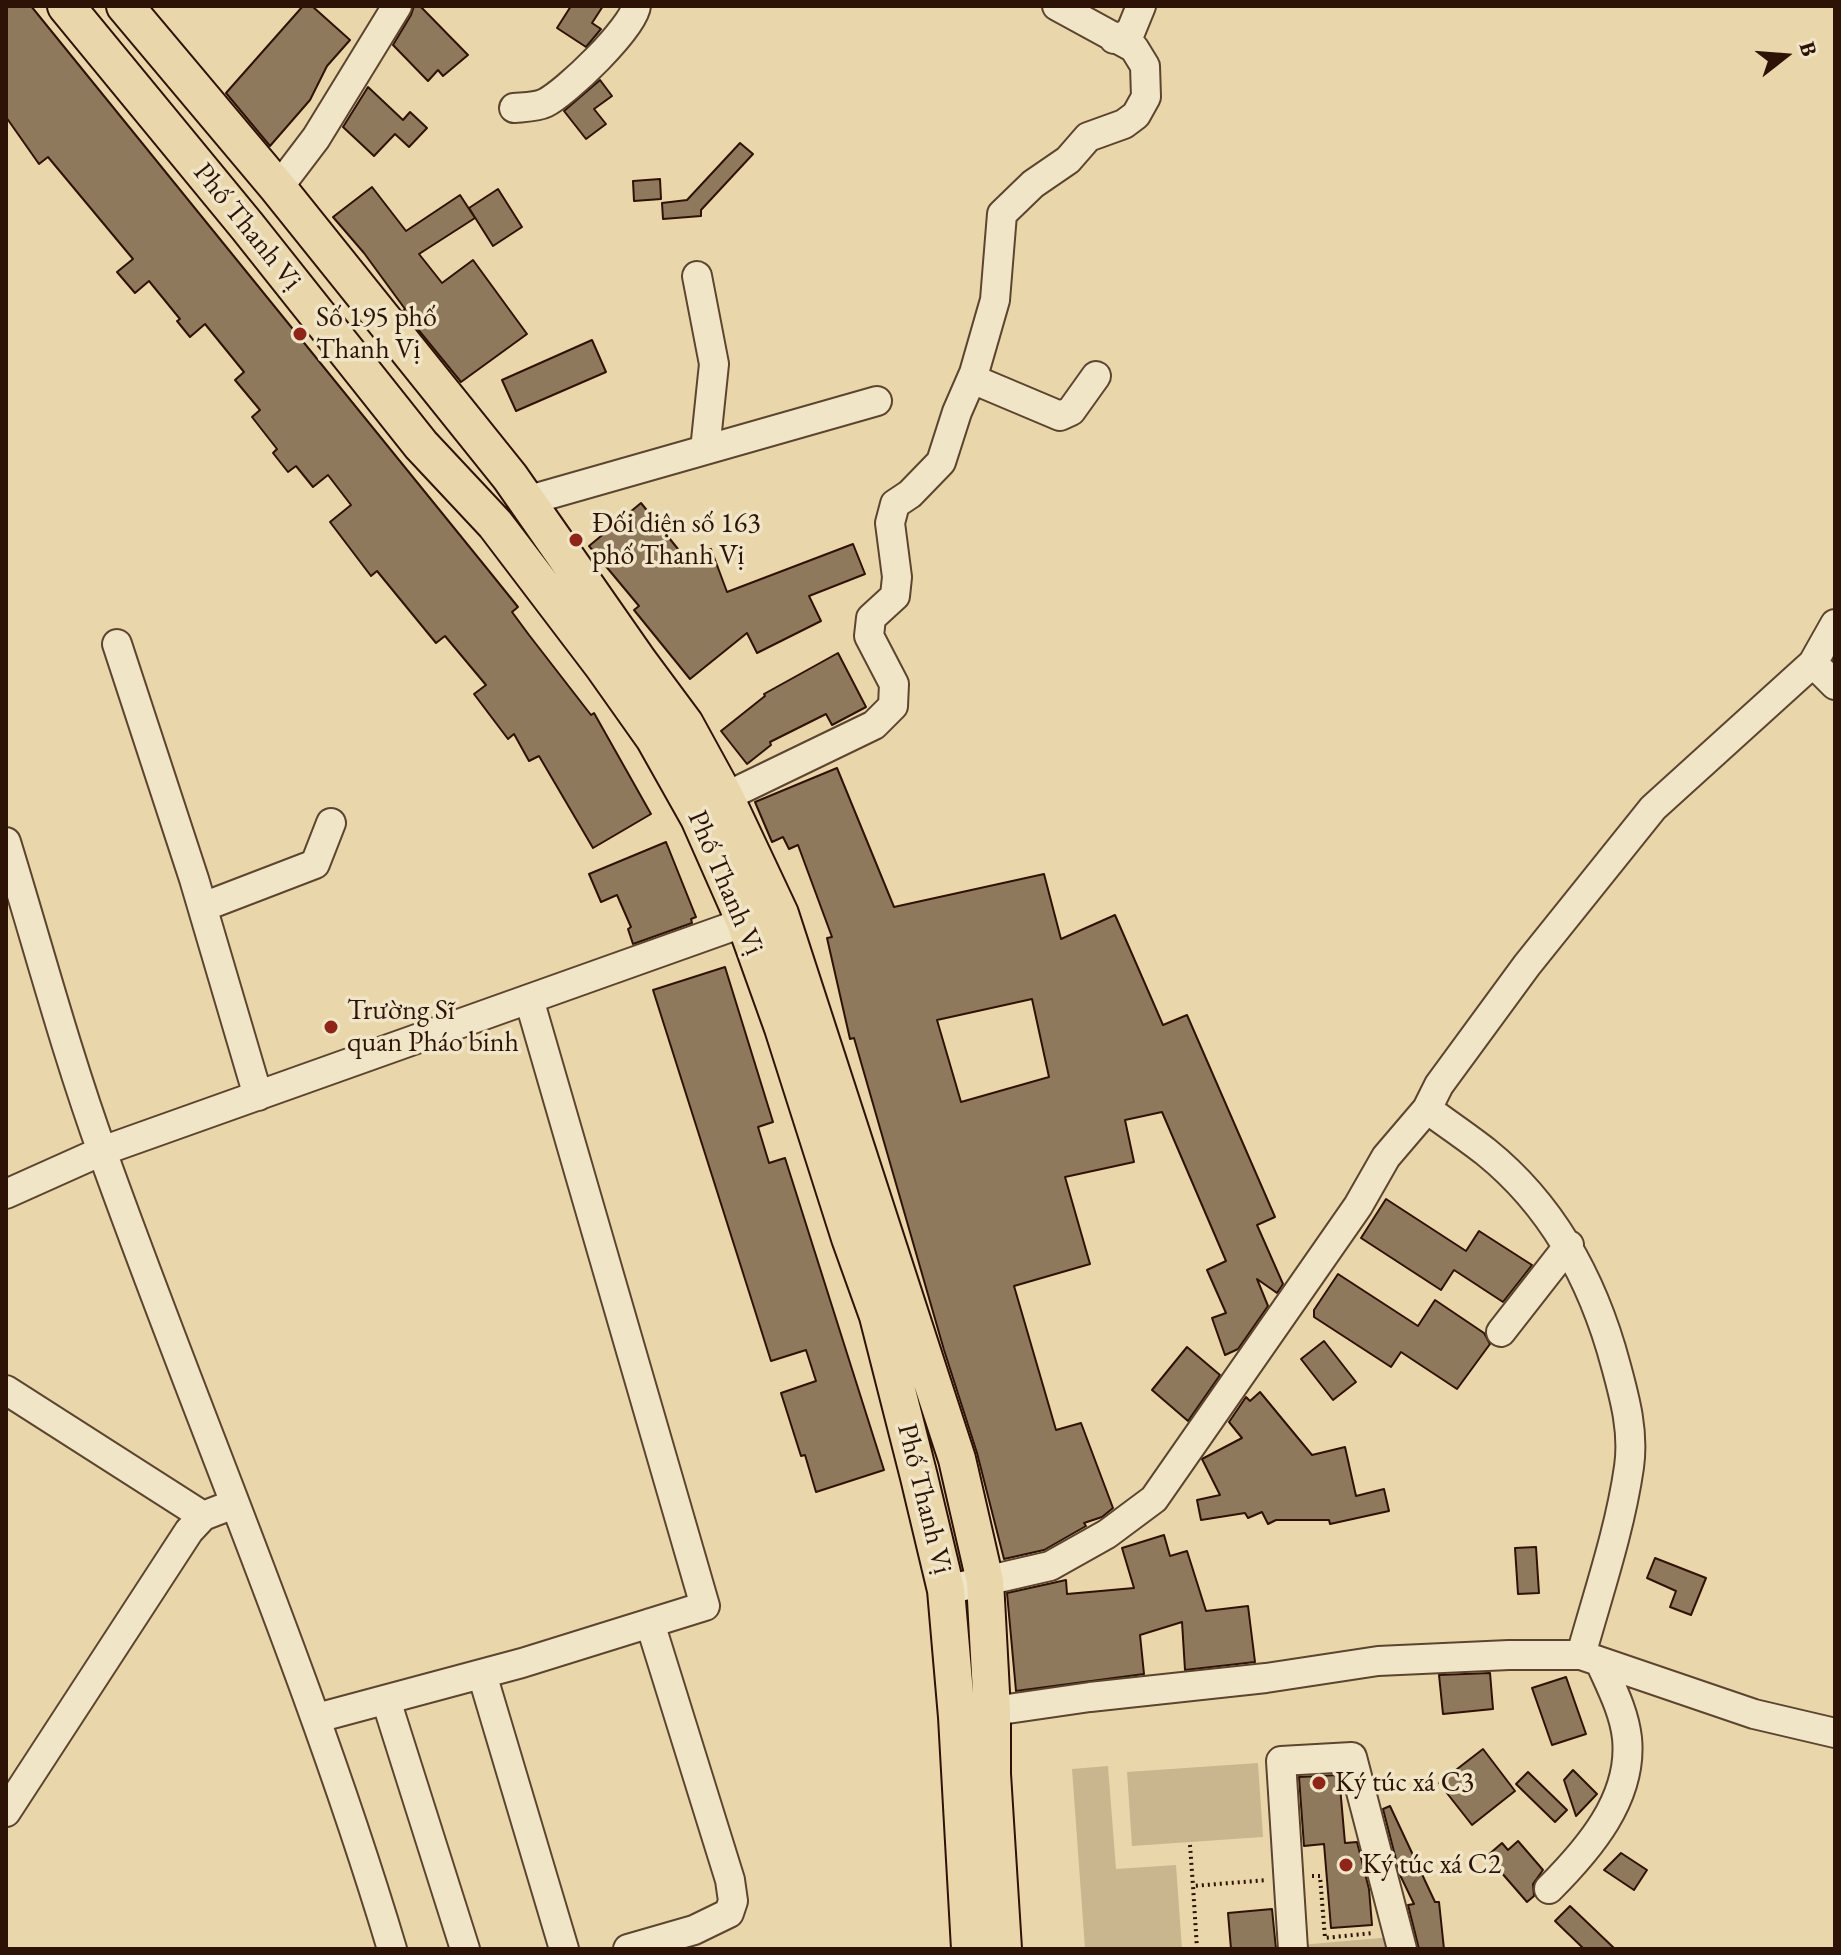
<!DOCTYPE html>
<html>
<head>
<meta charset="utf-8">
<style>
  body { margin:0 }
  #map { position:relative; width:1841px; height:1955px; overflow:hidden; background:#e9d7ab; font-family:"EB Garamond",serif }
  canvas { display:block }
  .frame { position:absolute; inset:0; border:8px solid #2d1306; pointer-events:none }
  .north { position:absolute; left:1745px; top:16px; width:80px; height:80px; -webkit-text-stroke:6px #f1e5c8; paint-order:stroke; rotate:73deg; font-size:22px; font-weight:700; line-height:32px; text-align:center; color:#2d1306 }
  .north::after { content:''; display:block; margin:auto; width:28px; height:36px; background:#2d1306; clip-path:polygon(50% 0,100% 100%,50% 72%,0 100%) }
</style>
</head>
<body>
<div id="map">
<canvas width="1841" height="1955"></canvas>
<div class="frame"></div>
<div class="north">B</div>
</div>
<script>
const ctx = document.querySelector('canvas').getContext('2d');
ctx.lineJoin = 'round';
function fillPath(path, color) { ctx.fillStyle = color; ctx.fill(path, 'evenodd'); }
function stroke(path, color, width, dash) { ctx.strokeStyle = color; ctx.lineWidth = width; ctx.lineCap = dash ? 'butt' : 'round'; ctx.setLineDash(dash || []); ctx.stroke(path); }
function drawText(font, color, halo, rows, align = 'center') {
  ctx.font = font + ' "EB Garamond",serif'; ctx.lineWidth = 7; ctx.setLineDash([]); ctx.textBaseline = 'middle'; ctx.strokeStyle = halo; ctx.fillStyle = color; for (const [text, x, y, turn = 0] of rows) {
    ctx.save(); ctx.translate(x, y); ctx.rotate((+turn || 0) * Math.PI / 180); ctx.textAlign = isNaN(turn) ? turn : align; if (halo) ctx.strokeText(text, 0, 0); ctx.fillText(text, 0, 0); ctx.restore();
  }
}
fillPath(new Path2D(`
  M1258 1763 1263 1837 1132 1846 1127 1772Z
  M1108 1766 1116 1869 1176 1865 1182 1949H1085L1072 1769Z
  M1392 1937 1395 1949H1301L1300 1945Z`), '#c9b68f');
const building = new Path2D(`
  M6 6H31L489 571 518 607 512 612 529 635 591 715 594 713 651 814 593 848 539 756 529 761 514 734 508 739 474 694 486 685 445 636 436 643 377 571 371 576 330 522 351 505 328 475 313 487 296 466 288 472 273 453 277 449 252 417 260 410 235 380 244 372 205 324 190 337 177 321 180 319 149 281 135 293 117 272 133 259 48 157 39 164 6 117Z
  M303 6H312L350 40 327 66 310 100 270 146 226 93Z
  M414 6H420L468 55 443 76 438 70 428 81 393 45 411 15Z
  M571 6H603L592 23 601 29 586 47 557 28Z
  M600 80 612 96 594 109 606 124 586 139 564 111Z
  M368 87 403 120 410 112 427 128 409 147 395 134 374 156 343 127Z
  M740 143 753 154 701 210V216L663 219 662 203 687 200Z
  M660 179 661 199 634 201 633 181Z
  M372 187 406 231 460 195 475 218 419 254 442 283 473 260 527 334 461 382 403 311 405 309 364 253 333 217Z
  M498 189 522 227 493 246 469 208Z
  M592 340 606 372 516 411 502 380Z
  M641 503 686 559 711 549 727 592 853 544 865 574 809 596 821 621 757 653 747 633 690 679 634 610 639 606 589 546Z
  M838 653 866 707 832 725 826 714 770 742 771 745 747 764 721 731 765 696 764 694Z
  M837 768 894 907 1044 874 1061 939 1115 915 1163 1025 1187 1015 1275 1217 1257 1225 1283 1284 1277 1293 1257 1279 1268 1306 1238 1349 1225 1355 1212 1318 1226 1313 1207 1270 1226 1261 1162 1112 1125 1120 1134 1162 1065 1177 1090 1264 1014 1286 1056 1430 1081 1423 1113 1508 1102 1517 1084 1523 1086 1526 1044 1550 1004 1559 977 1453 944 1350 854 1038 850 1039 827 938 832 937 798 845 789 849 783 837 772 842 755 802ZM1032 999 1049 1077 961 1102 937 1020Z
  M666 842 696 917 691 919 692 923 633 944 628 929 631 927 617 895 601 902 589 874Z
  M725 967 773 1122 758 1127 769 1163 785 1158 884 1470 816 1492 805 1455 801 1456 781 1393 816 1381 806 1350 771 1361 653 990Z
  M1386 1199 1466 1251 1479 1231 1532 1265 1503 1302 1454 1270 1441 1290 1361 1238Z
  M1338 1274 1418 1326 1435 1300 1484 1333 1490 1344 1457 1389 1401 1352 1391 1367 1314 1317V1310Z
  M1324 1341 1356 1382 1333 1400 1301 1359Z
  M1187 1347 1220 1375 1188 1421 1152 1390Z
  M1260 1392 1312 1455 1345 1447 1356 1496 1384 1489 1389 1511 1330 1524 1329 1520H1276L1268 1524 1262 1512 1248 1518 1245 1513 1201 1520 1197 1500 1220 1495 1202 1459 1242 1438 1229 1422 1246 1397 1250 1401Z
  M1164 1535 1170 1556 1187 1551 1206 1611 1248 1606 1255 1662 1185 1670 1182 1622 1140 1635 1144 1674 1016 1691 1007 1593 1066 1580 1067 1594 1134 1588 1122 1548Z
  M1536 1547 1539 1593 1518 1594 1515 1548Z
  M1655 1558 1706 1578 1691 1615 1670 1607 1676 1591 1647 1578Z
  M1490 1673 1493 1709 1443 1714 1439 1675Z
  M1566 1677 1586 1734 1552 1745 1532 1688Z
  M1483 1749 1515 1791 1472 1825 1439 1783Z
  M1573 1770 1597 1794 1576 1816 1564 1780Z
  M1528 1772 1567 1810 1555 1822 1516 1784Z
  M1339 1775 1345 1843 1357 1842 1369 1889 1372 1925 1331 1928 1324 1844 1304 1846 1299 1777Z
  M1390 1806 1435 1902H1439L1444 1949H1419L1408 1905 1414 1904 1400 1875 1383 1809Z
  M1518 1841 1543 1870 1533 1884 1534 1896 1527 1902 1487 1856 1502 1843 1508 1850Z
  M1621 1853 1647 1870 1634 1890 1604 1870Z
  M1570 1906 1615 1949H1584L1555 1921Z
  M1272 1909 1276 1949H1231L1228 1913Z`);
fillPath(building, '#8f795c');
stroke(building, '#2d1306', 2);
const minor = new Path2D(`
  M1057 6 1134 48 1145 66 1146 97 1136 115 1124 124 1088 137 1068 160 1033 184 1002 214 995 300 974 373 977 381 1060 416 1071 411 1096 376
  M1114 39 1130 33 1141 6
  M514 108C524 107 537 107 545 103 566 93 634 27 636 6
  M278 188 316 138 397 6
  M697 276 714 364 705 450
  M526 501 877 401
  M117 644 194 879 258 1096
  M1813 663 1835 685
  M725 797 874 725 893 706 894 684 869 636 871 618 895 596 897 577 890 523 895 504 910 494 941 462 957 412 974 373
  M6 842C38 946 66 1052 103 1154 198 1419 311 1679 392 1949
  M203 907 315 864 331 823
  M1427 1109C1446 1123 1467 1137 1486 1152 1554 1207 1594 1283 1616 1366 1625 1399 1634 1432 1629 1467 1620 1530 1598 1594 1581 1655
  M6 1194 102 1151 745 922
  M1501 1332 1569 1245
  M6 1390 203 1516
  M946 1590 1050 1566 1107 1534 1154 1499 1358 1206 1386 1157 1427 1109 1439 1085 1527 965 1653 808 1813 663 1835 624
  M482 1674 564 1949
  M386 1700 465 1949
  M973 1714 1090 1697 1266 1678 1378 1661 1509 1655H1581L1754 1714 1835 1733
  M317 1718 522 1663 705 1606 529 999
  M6 1812 189 1531 203 1516 234 1504
  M1549 1889C1589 1849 1633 1798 1627 1738 1624 1711 1611 1687 1600 1662
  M628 1949 694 1930 729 1913 733 1901 730 1880 650 1623
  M1293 1949 1281 1761 1352 1757 1402 1949`);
const major = new Path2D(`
  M66 6 247 226 421 445 495 524 603 666 654 738 699 818 745 922 783 1028 850 1238 878 1316 919 1477 946 1590 957 1717 970 1949
  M125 6 278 188 510 477 639 662 685 724 725 797 780 914 957 1459 985 1581 992 1711V1774L1003 1949`);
stroke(minor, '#5c442f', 32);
stroke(major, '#2d1306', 40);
stroke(new Path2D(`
  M1190 1845 1193 1886
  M1312 1876H1320L1325 1938 1373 1933
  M1197 1949 1193 1886 1267 1880`), '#2d1306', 4, [2, 4]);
stroke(minor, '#f1e5c8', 28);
stroke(major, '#e9d7ab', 36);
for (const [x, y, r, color] of [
  [300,334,8,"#8f2418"],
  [576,540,8,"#8f2418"],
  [331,1027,8,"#8f2418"],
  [1319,1783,8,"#8f2418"],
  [1346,1865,8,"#8f2418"]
]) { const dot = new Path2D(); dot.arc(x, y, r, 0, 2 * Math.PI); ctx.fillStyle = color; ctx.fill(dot); stroke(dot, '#f1e5c8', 3); }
drawText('28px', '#2d1306', '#f1e5c8', [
  ["Phố Thanh Vị",247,227,51],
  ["Phố Thanh Vị",725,883,67],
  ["Phố Thanh Vị",924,1499,76]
]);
drawText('28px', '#2d1306', '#f1e5c8', [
  ["Số 195 phố",316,318],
  ["Thanh Vị",316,350],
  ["Đối diện số 163",592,524],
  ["phố Thanh Vị",592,556],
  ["Trường Sĩ",347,1011],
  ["quan Pháo binh",347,1043],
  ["Ký túc xá C3",1335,1783],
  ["Ký túc xá C2",1362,1865]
], 'left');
</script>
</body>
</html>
